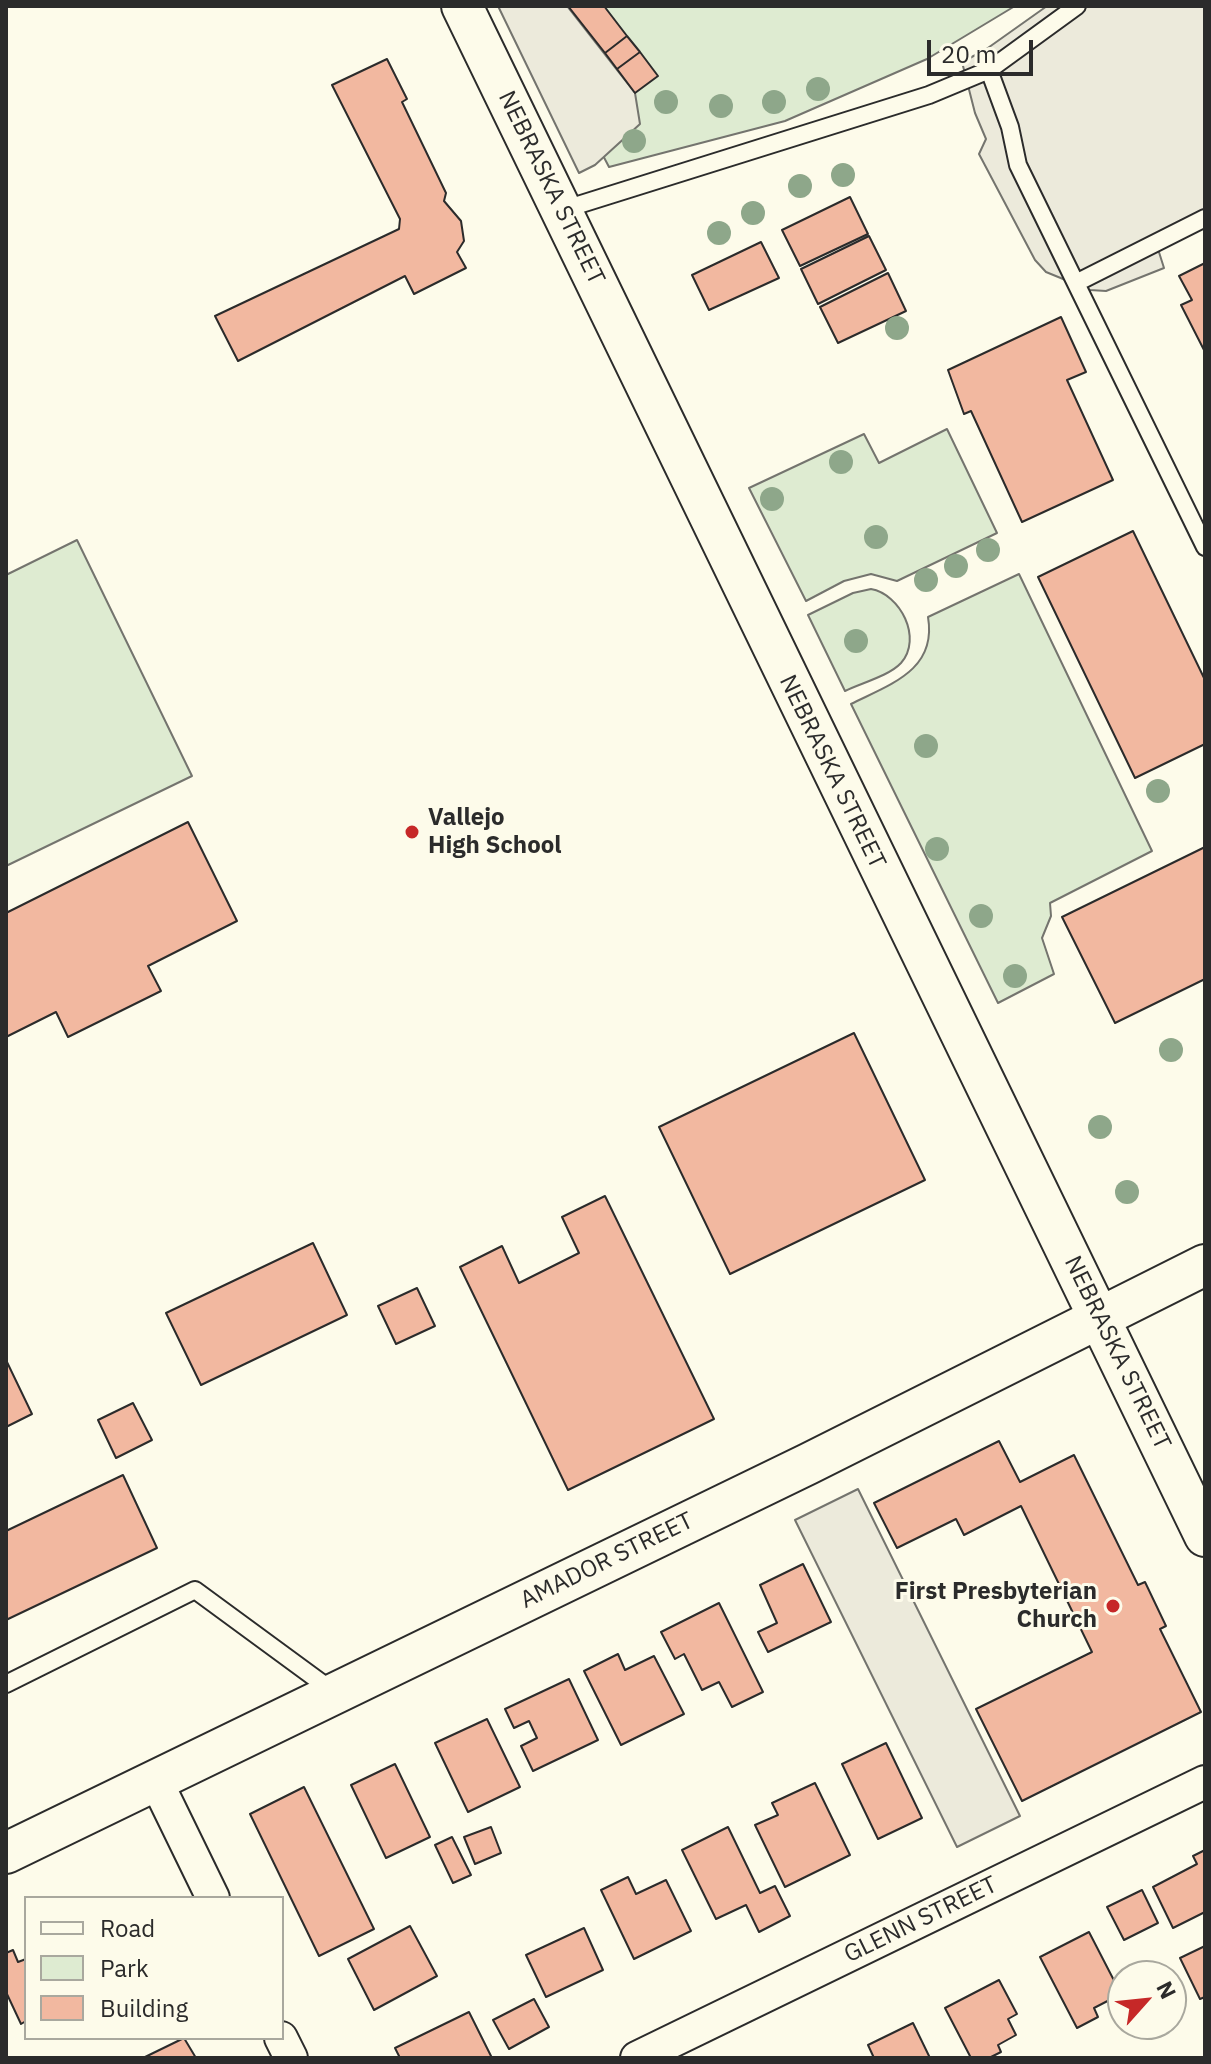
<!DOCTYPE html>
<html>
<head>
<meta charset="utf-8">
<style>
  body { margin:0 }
  #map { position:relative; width:1211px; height:2064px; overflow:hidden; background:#fdfbea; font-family:"IBM Plex Sans",sans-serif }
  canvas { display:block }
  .frame { position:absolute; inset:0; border:8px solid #2b2b2b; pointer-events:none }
  .legend { position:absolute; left:24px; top:1896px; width:260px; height:144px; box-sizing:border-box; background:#fdfbea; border:2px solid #a9a89e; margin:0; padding:10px 14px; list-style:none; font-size:24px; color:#2b2b2b }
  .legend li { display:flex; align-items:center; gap:16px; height:40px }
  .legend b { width:40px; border:2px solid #a9a89e }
  .north { position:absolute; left:1107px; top:1960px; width:80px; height:80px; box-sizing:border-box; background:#fdfbea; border:2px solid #a9a89e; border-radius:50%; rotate:63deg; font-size:22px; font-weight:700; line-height:32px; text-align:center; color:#2b2b2b }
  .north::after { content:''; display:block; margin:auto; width:28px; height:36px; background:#c62828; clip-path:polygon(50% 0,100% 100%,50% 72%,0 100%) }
  .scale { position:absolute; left:927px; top:40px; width:106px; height:36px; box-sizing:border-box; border:4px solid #2b2b2b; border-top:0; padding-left:10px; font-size:24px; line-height:28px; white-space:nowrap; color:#2b2b2b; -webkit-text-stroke:6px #fdfbea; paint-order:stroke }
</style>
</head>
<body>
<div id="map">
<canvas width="1211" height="2064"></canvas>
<div class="frame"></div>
<ul class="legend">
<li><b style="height:10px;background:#fdfbea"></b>Road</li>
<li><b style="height:22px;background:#deebd1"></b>Park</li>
<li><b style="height:22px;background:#f2b8a0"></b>Building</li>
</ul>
<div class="north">N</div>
<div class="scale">20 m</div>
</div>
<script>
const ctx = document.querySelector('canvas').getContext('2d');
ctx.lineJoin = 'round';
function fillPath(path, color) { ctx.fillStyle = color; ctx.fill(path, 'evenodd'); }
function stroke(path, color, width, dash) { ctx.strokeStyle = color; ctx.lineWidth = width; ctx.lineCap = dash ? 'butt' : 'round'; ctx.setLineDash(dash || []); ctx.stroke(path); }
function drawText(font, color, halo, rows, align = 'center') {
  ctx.font = font + ' "IBM Plex Sans",sans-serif'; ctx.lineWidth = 6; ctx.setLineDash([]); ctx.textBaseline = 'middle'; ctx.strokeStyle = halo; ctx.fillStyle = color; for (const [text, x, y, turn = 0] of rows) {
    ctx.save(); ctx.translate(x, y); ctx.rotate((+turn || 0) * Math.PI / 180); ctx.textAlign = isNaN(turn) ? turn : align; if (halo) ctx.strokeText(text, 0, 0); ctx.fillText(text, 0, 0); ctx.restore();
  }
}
const green = new Path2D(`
  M525 6H1015L927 59 785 121 609 167Z
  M947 429 997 533 897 581 871 574 844 581 806 601 749 488 864 434 879 463Z
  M77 540 192 776 6 866V575Z
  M1019 574 1152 851 1050 903 1051 916 1042 938 1054 974 998 1003 851 704C891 684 937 670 928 617Z
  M871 589C900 594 923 638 901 663 889 676 861 683 845 691L808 615 853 593Z`);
fillPath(green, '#deebd1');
stroke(green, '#74746e', 2);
const parking = new Path2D(`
  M498 6H567L635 93 640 124 595 165 579 173Z
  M1047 6H1205V225L1158 249 1164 268 1106 291 1090 290 1046 272 1035 260 979 154 986 139 975 113 962 62 985 50Z
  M858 1489 1020 1816 957 1847 795 1520Z`);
fillPath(parking, '#eceadb');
stroke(parking, '#74746e', 2);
const building = new Path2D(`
  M568 6H604L627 36 605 53Z
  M627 36 640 52 617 69 605 53Z
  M640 52 658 76 635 93 617 69Z
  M387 59 407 99 402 102 446 193 444 201 461 221 464 241 457 252 466 268 414 294 405 276 238 361 215 316 399 229 400 219 332 85Z
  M850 197 868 234 800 266 782 230Z
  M869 236 886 270 818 304 801 269Z
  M761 242 779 278 709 310 692 275Z
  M1205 263V352L1181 305 1192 300 1179 276Z
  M888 273 906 311 838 343 820 307Z
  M1061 317 1086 372 1067 380 1113 480 1022 522 971 411 964 414 948 370Z
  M1133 531 1205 680V744L1135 778 1038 577Z
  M188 822 237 921 148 966 161 991 68 1037 56 1012 6 1037V913Z
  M1205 847V979L1115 1023 1062 917Z
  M854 1033 925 1180 730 1274 659 1127Z
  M605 1196 714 1419 568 1490 460 1267 502 1246 519 1283 579 1253 562 1217Z
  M313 1243 347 1315 201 1385 166 1313Z
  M417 1288 435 1326 396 1344 378 1306Z
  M6 1360 32 1414 6 1427Z
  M133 1403 152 1440 116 1458 98 1420Z
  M999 1441 1020 1482 1074 1455 1138 1585 1145 1582 1166 1626 1160 1629 1201 1712 1022 1801 976 1709 1092 1652 1021 1506 964 1535 956 1519 897 1548 874 1503Z
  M123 1475 157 1548 6 1620V1531Z
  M803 1564 831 1622 768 1652 758 1632 777 1623 760 1585Z
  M719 1603 763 1692 732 1707 719 1682 702 1690 684 1654 675 1659 661 1632Z
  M618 1654 625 1670 654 1656 684 1714 621 1745 584 1671Z
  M569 1679 598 1740 533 1771 521 1746 537 1738 529 1721 514 1728 505 1709Z
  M487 1719 520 1787 468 1812 435 1743Z
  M886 1743 922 1818 878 1839 842 1764Z
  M395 1764 430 1837 386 1858 351 1785Z
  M815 1783 850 1855 785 1887 755 1825 778 1815 772 1803Z
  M304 1787 374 1929 319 1956 250 1814Z
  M491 1827 501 1853 475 1864 464 1837Z
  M728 1827 760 1893 775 1886 790 1916 759 1932 746 1905 716 1919 682 1850Z
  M452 1837 471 1875 453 1883 435 1845Z
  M1205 1850V1912L1173 1928 1153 1887 1197 1864 1193 1856Z
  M628 1877 636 1894 666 1880 691 1931 634 1959 601 1890Z
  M1142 1890 1158 1923 1124 1940 1107 1907Z
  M410 1926 437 1976 374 2010 348 1959Z
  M584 1928 603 1970 546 1997 526 1955Z
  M1089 1932 1121 1994 1094 2008 1098 2017 1077 2028 1040 1957Z
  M1205 1946V1997L1200 1999 1180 1958Z
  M13 1950 18 1962 26 1959V2021L21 2024 6 1992V1953Z
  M999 1980 1017 2014 1008 2019 1016 2035 998 2045 1001 2052 989 2058H971L945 2008Z
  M534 1999 549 2027 509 2049 493 2020Z
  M469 2012 492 2058H400L395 2048Z
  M913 2023 930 2058H874L868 2045Z
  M184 2038 196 2058H143Z`);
fillPath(building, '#f2b8a0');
stroke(building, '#2b2b2b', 2);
const service = new Path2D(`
  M989 70 1010 127 1018 165 1205 547
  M562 210 929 95 989 70 1077 6
  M1078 282 1205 218
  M6 1684 195 1590 334 1692`);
const minor = new Path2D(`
  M155 1779 213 1898
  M281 2038 291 2058
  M637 2058 1205 1782`);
const tertiary = new Path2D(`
  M462 6 1205 1536
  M6 1853 808 1464 1205 1265`);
stroke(service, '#2b2b2b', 20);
stroke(minor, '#2b2b2b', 36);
stroke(tertiary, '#2b2b2b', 44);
stroke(service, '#fdfbea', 16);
stroke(minor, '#fdfbea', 32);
stroke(tertiary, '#fdfbea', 40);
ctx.fillStyle = '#8ea78a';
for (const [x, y] of [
  [818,89],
  [666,102],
  [774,102],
  [721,106],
  [634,141],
  [843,175],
  [800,186],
  [753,213],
  [719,233],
  [897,328],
  [841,462],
  [772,499],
  [876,537],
  [988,550],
  [956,566],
  [926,580],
  [856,641],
  [926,746],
  [1158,791],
  [937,849],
  [981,916],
  [1015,976],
  [1171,1050],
  [1100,1127],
  [1127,1192]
]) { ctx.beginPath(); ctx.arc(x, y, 12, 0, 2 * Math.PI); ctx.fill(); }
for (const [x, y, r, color] of [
  [412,832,8,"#c62828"],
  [1113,1606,8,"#c62828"]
]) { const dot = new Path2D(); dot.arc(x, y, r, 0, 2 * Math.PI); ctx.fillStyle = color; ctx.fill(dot); stroke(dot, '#fdfbea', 3); }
drawText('24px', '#2b2b2b', '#fdfbea', [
  ["NEBRASKA STREET",551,188,64],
  ["NEBRASKA STREET",832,772,64],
  ["NEBRASKA STREET",1117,1353,64],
  ["AMADOR STREET",607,1561,-26],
  ["GLENN STREET",921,1920,-26]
]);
drawText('bold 24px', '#2b2b2b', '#fdfbea', [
  ["Vallejo",428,818],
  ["High School",428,846],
  ["First Presbyterian",1097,1592,"right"],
  ["Church",1097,1620,"right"]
], 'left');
</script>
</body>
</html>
